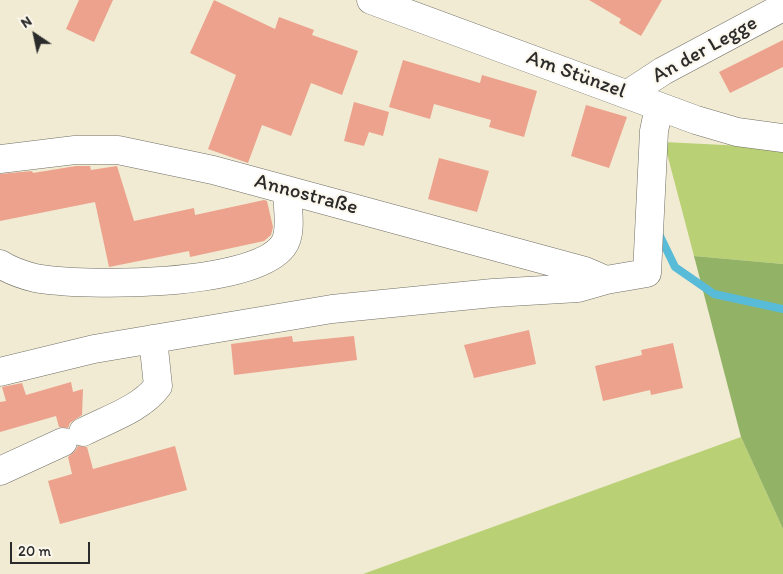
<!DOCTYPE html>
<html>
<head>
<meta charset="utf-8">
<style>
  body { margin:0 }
  #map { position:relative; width:783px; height:574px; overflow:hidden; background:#f1ebd3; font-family:Itim,sans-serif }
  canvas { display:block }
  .north { position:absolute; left:10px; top:10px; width:50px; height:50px; -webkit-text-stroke:4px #fbf7ec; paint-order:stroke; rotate:326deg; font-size:14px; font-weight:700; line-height:20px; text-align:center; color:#2b2b2b }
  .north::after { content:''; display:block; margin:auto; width:18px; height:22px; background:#2b2b2b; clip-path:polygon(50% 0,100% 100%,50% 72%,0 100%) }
  .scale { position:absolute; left:10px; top:542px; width:80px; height:22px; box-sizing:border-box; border:2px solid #2b2b2b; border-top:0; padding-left:6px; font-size:15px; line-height:18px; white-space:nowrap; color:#2b2b2b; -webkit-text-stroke:4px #fbf7ec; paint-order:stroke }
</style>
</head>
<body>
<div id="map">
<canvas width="783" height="574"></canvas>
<div class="north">N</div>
<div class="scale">20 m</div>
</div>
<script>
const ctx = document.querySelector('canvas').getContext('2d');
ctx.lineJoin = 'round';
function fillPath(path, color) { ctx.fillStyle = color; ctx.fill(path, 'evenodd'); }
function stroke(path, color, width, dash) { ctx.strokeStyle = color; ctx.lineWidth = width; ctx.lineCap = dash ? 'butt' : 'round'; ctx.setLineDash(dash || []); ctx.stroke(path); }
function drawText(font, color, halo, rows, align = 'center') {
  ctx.font = font + ' Itim,sans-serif'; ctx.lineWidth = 4; ctx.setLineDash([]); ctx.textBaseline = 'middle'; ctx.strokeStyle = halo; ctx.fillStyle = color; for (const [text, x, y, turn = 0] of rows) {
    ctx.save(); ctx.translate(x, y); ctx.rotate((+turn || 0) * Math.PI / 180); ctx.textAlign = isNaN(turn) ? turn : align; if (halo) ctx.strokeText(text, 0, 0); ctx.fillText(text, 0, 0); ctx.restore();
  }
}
fillPath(new Path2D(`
  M664 142 783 148V264L694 256Z
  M741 437 783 529V574H363Z`), '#b9d075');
fillPath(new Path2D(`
  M694 256 783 264V529L741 437Z`), '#92b266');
stroke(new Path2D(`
  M659 234 675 267 714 294 783 309`), '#58bbd7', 8);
fillPath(new Path2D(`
  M79 0H113L94 42 66 29Z
  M214 0 275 29 279 17 314 30 312 35 358 51 342 95 311 83 291 136 262 125 248 163 208 149 236 75 190 53Z
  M589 0H662L641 36 619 23 621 19Z
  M783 40V67L730 93 719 72Z
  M403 60 480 83 482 75 537 91 524 137 489 127 491 120 434 104 430 119 389 107Z
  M354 102 389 112 383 136 369 132 364 146 344 141Z
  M586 105 627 117 609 168 571 156Z
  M439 158 489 171 477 212 428 199Z
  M76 166H90L91 170 117 166 134 221 194 208 195 215 264 200 267 201 273 227 271 235 264 241 190 257 189 251 109 267 95 202 0 221V174L32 171 33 173Z
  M529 330 536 364 474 378 464 345Z
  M292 336 293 342 354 336 357 360 234 375 231 344Z
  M673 343 683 388 651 395 650 390 603 401 595 366 642 355 641 350Z
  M71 382 73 392 83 389 82 415 70 423 68 428 59 427 56 416 0 432V402L6 401 2 387 22 383 26 395Z
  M78 446 87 447 93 469 175 446 187 490 60 524 48 481 72 474 68 457 75 451Z`), '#eca28d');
const minor = new Path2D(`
  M371 0 696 120 737 132 783 138
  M628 94 663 71 783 7
  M0 159 75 150H118L213 170 585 271 606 280
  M0 264C11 271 23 275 35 278 83 287 252 287 283 246 293 233 287 206 287 190
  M0 372 94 349 332 309 493 293 578 288 606 280 647 273 654 131 659 107
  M83 432C108 419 141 409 158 386L153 339
  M0 471 63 442`);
stroke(minor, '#706e66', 29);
stroke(minor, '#fff', 28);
drawText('21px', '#2b2b2b', '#fbf7ec', [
  ["An der Legge",705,50,-29],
  ["Am Stünzel",576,75,20],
  ["Annostraße",306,195,15]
]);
</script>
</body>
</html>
